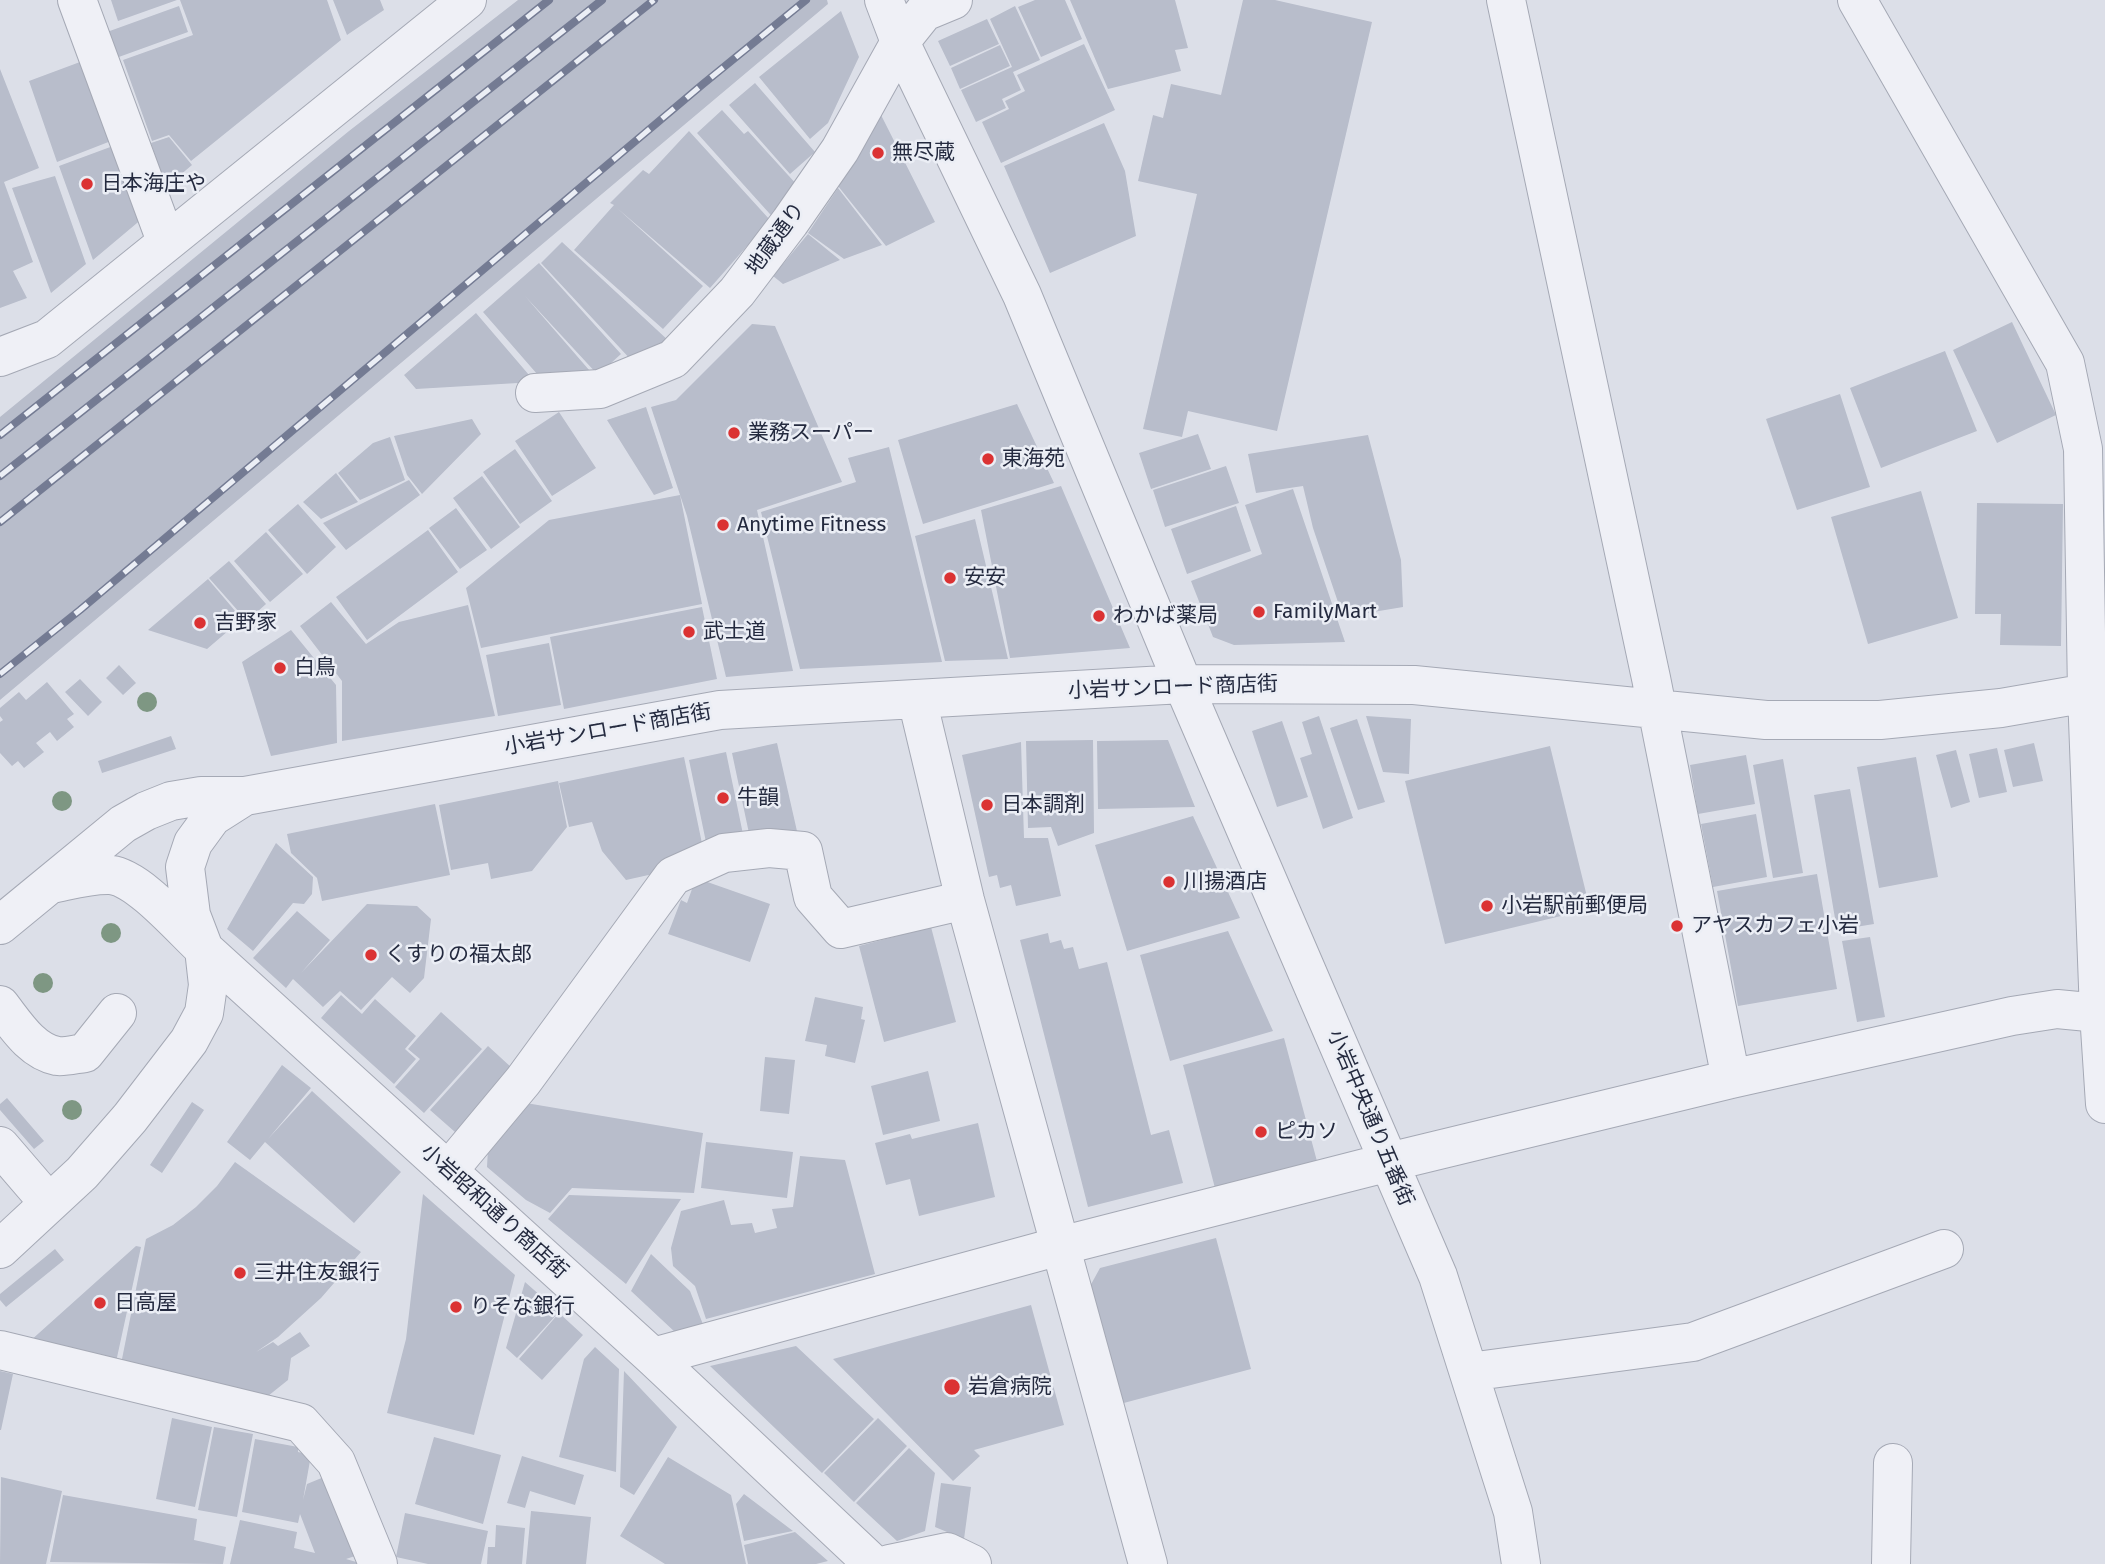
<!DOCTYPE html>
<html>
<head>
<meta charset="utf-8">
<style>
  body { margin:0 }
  canvas { display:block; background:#dcdfe8 }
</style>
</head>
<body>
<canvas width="2105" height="1564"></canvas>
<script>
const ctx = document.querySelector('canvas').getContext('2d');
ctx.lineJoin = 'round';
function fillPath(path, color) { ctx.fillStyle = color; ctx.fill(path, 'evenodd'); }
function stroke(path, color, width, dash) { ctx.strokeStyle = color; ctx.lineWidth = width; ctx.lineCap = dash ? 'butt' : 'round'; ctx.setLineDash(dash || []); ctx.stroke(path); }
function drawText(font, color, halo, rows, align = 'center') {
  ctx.font = font + ' "Fira Sans","Noto Sans JP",sans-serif'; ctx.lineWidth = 5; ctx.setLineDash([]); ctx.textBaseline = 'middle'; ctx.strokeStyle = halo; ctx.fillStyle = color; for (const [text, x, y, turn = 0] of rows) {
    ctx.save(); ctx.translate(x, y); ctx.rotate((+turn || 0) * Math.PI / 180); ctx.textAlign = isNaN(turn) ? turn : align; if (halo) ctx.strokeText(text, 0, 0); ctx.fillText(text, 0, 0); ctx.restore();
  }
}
fillPath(new Path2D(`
  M111 0H177L118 21Z
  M180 0H327L341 40 191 161 169 135 152 141 123 60 193 35Z
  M333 0H380L384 10 347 35Z
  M518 0H827L828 4 0 700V417L349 131Z
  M1035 0H1065L1082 39 1041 57 1018 7Z
  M1070 0H1175L1188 48 1175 50 1181 71 1108 89Z
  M1243 0H1275L1372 22 1277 431 1188 411 1182 437 1143 429 1197 194 1138 181 1153 115 1163 118 1171 84 1221 95Z
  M179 6 188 32 116 58 107 32Z
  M1015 6 1040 60 1013 72 1021 90 1002 99 1006 108 976 122 961 90 1012 67 990 19Z
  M841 11 859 57 828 123 810 139 759 77Z
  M987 19 999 44 950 66 938 41Z
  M1084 44 1115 110 1001 163 982 122 1009 109 1005 101 1025 91 1017 75Z
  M1000 45 1010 66 960 89 951 68Z
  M80 62 111 141 57 162 29 81Z
  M0 69 39 168 4 182 33 262 13 271 27 298 0 308Z
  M755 83 815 152 790 174 729 105Z
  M722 110 744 134 748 131 798 186 778 223 697 133Z
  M881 115 935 222 886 246 838 186Z
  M1104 123 1125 171 1136 236 1050 273 1004 166Z
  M689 131 770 220 710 288 617 208 703 286 663 329 574 250 614 205 610 203 643 170 649 174Z
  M169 137 192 165 166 187 151 143Z
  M113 146 143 218 93 260 59 166Z
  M55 176 86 264 51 293 12 188Z
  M838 188 882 245 844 259 808 233Z
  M808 234 840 260 783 284 773 276Z
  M562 242 670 342 633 362 541 263Z
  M539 263 621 354 598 375 525 296 596 378 544 382 483 312Z
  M476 313 535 382 416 389 404 375Z
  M2012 322 2056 415 1997 443 1953 350Z
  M752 324 775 326 842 482 757 510 793 671 726 677 687 516 651 407 676 400Z
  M1945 351 1977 431 1881 468 1850 388Z
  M1840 394 1870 487 1797 510 1766 419Z
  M1017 404 1054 483 923 524 898 440Z
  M646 407 673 488 654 495 607 420Z
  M559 412 596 468 552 496 515 441Z
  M472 419 481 434 422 494 407 475 394 436Z
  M1198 434 1211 469 1151 489 1139 453Z
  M1368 435 1401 560 1403 607 1343 617 1313 528 1303 486 1256 493 1248 454Z
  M390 437 405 480 360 500 338 473 373 443Z
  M889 447 942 662 800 669 761 512 856 482 848 458Z
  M515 449 552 501 520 524 483 472Z
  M1226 466 1239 503 1165 527 1153 490Z
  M336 473 358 502 321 519 303 502Z
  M482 476 520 527 491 549 453 498Z
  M409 480 420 495 346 550 323 523Z
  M1061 486 1130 648 1010 658 981 510Z
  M1293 489 1345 642 1234 645 1213 637 1191 581 1262 554 1245 505Z
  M1921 491 1958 618 1868 644 1831 517Z
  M680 495 702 604 481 648 466 588 549 520Z
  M1977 503 2063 504 2061 646 2000 645 2001 614H1975Z
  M298 504 336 547 307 574 268 530Z
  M1236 506 1251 551 1187 574 1171 529Z
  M456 508 487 550 460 569 429 528Z
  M975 519 1008 659 945 661 915 536Z
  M428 530 458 572 367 640 336 597Z
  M266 532 303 574 270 602 234 561Z
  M229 561 266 604 247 621 209 578Z
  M208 579 242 619 207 649 148 630Z
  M331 602 366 644 399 622 468 605 495 716 342 741V681L300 626Z
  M702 607 717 679 564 709 550 637Z
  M291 630 336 685 337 743 271 756 242 662Z
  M549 643 561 705 498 716 486 655Z
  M119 665 136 683 123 695 106 678Z
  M80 679 102 702 88 716 65 692Z
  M47 682 74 714 67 719 74 727 57 741 50 732 36 743 44 752 24 768 18 761 12 766 0 753V722L3 720 0 716V708L19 692 26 700Z
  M1319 716 1353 818 1323 829 1300 758 1312 754 1302 722Z
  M1366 716 1411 719 1409 774 1383 772Z
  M1357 719 1385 802 1358 810 1330 728Z
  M1282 721 1308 797 1277 807 1252 731Z
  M171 736 176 749 102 773 98 761Z
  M1093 740 1094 833 1058 846 1051 827 1028 828 1026 741Z
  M1168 740 1195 807 1098 809 1097 741Z
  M1021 742 1024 838H1048L1061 896 1016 906 1011 885 1000 888 997 875 989 877 962 755Z
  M777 743 799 840 750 838 732 753Z
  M2034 743 2043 781 2013 787 2004 750Z
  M1550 746 1590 909 1445 944 1405 781Z
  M1997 748 2007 792 1979 798 1969 754Z
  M1956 750 1970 802 1951 808 1936 755Z
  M726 752 744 839 707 847 689 760Z
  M1746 755 1755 804 1698 814 1690 765Z
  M684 757 704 853 671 870 626 880 602 851 592 822 569 827 559 783Z
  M1916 757 1938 877 1879 888 1857 767Z
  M1783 759 1803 873 1773 878 1753 765Z
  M558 781 567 827 532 871 491 879 488 863 451 870 439 805Z
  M1850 789 1874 924 1837 930 1814 795Z
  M435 804 450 875 322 901 317 878 291 853 287 834Z
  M1756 814 1767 877 1713 887 1701 824Z
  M1193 816 1240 918 1127 951 1095 845Z
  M276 843 313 877 312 894 304 904 293 903 253 951 227 929Z
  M1817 874 1837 989 1738 1006 1717 891Z
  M696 878 770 904 750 962 668 934 681 900 687 903Z
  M367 904 417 906 431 919 424 978 410 993 392 977 361 1010 340 991 323 1007 293 979 286 988 253 958 297 911 330 940 301 973Z
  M931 927 956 1022 884 1042 859 946Z
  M1228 931 1273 1031 1170 1061 1140 955Z
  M1048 933 1050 943 1061 940 1064 949 1073 947 1079 969 1107 962 1151 1135 1169 1130 1183 1183 1088 1207 1020 940Z
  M1870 937 1885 1017 1857 1022 1842 941Z
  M341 995 362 1014 375 999 416 1036 405 1049 416 1059 394 1084 321 1018Z
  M815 997 863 1007 861 1019 865 1020 855 1063 825 1056 827 1045 805 1041Z
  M441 1012 482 1049 424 1113 395 1087 420 1059 408 1049Z
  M1284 1038 1318 1165 1216 1192 1183 1065Z
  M488 1046 512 1068 455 1132 430 1110Z
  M765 1057 795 1060 789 1114 760 1111Z
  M282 1065 311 1088 268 1139 312 1091 401 1172 354 1223 265 1142 250 1160 227 1142Z
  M928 1071 940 1121 883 1135 871 1086Z
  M7 1098 44 1141 34 1149 0 1110V1104Z
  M192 1102 204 1110 162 1173 150 1165Z
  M526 1103 703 1133 694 1193 572 1188 550 1213 526 1200 487 1167 488 1149Z
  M978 1123 995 1197 919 1216 910 1179 886 1185 875 1143 910 1134 912 1139Z
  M706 1142 793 1152 787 1198 701 1188Z
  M800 1156 845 1160 875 1274 706 1319 695 1286 673 1266 671 1248 681 1211 724 1200 731 1225 752 1223 755 1233 777 1228 772 1209 793 1207Z
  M235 1162 361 1252 321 1298 278 1337 256 1352 273 1342 278 1346 300 1332 310 1346 291 1358 288 1380 268 1396 121 1364 146 1239 173 1225 196 1207 217 1186Z
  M423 1194 515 1275 474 1435 387 1413 406 1339Z
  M569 1195 681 1199 626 1284 548 1219Z
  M1216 1238 1251 1369 1120 1404 1089 1288 1100 1268Z
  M136 1246 141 1247 116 1362 29 1342Z
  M55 1249 64 1260 6 1307 0 1300V1294Z
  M651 1254 690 1291 704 1327 676 1333 631 1291Z
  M525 1282 559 1312 517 1358 506 1348Z
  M1031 1305 1064 1425 974 1450 980 1456 953 1481 833 1359Z
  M559 1313 583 1335 542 1380 519 1359Z
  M796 1346 874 1419 822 1473 710 1366Z
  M595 1347 619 1369 616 1472 559 1457 584 1359Z
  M0 1371 13 1374 1 1430H0Z
  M624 1371 677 1427 634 1495 620 1487Z
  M172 1418 212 1427 195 1507 156 1499Z
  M878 1418 907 1446 854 1502 824 1473Z
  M214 1427 253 1434 237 1517 198 1510Z
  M434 1437 501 1455 483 1524 415 1504Z
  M255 1439 298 1447V1452L311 1455 303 1500 307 1484 324 1477 355 1556 346 1559 363 1564H230L240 1520 297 1532 294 1548 315 1553 300 1514 298 1523 242 1512Z
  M909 1448 935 1473 925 1531 897 1541 856 1503Z
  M522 1456 584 1475 575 1505 530 1491 525 1508 507 1503Z
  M668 1457 731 1495 746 1564H665L620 1536Z
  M1 1477 62 1491 46 1564H0Z
  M941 1483 971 1487 964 1539 935 1527Z
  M744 1494 793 1531 744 1541 736 1504Z
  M63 1495 197 1519 194 1540 226 1547 223 1564 50 1562Z
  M531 1511 591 1517 586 1564H526Z
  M405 1513 488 1531 481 1564H428L396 1557Z
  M496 1525 525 1528 522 1564H487L488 1547H495Z
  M795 1532 828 1561 816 1564H748L744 1545Z`), '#b8bdcb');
const minor = new Path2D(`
  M77 0 166 241
  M884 0 900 42 1022 295 1183 684 1438 1276 1513 1512 1521 1564
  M1506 0 1651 678 1731 1079
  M0 357 47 339 467 0
  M535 393 600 389 673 359 737 292 790 222 840 150 900 42 924 12 953 0
  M917 699 965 900 1148 1564
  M51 884C71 880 91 874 111 875 139 878 182 929 204 949L653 1357 873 1564
  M0 925 123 824 146 811 171 801 201 796H245L720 710 1183 684 1414 685 1766 720H1880L2001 708 2105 690
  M0 1005C15 1024 31 1051 57 1056 65 1057 76 1054 85 1053L117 1013
  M2105 1015 2099 1013 2105 1104
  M0 1146 49 1203
  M448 1171 523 1081 673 876 724 853 769 848 803 851 813 897 841 929 965 900
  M0 1249 82 1173 130 1118 189 1041 204 1013 208 985 204 949 191 915 185 867 193 843 212 817 245 796
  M0 1350 301 1423 336 1462 378 1564
  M653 1357 1060 1246 1389 1162 1731 1079 2012 1016 2057 1009 2099 1013 2087 693 2083 449 2065 363 1857 0
  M1469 1372 1693 1342 1944 1249
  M889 1564 947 1552 972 1564
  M1891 1564 1893 1463`);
stroke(minor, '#a5a9b5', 40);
stroke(minor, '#eff0f6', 38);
const rail = new Path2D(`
  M0 435 549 0
  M0 476 602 0
  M0 522 654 0
  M0 674 80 610 703 84 806 0`);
stroke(rail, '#747b93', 8);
stroke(rail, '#ebeef5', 5, [16]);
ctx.fillStyle = '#7e9783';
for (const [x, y] of [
  [147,702],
  [62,801],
  [111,933],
  [43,983],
  [72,1110]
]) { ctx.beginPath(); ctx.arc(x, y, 10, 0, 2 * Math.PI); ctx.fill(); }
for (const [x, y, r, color] of [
  [878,153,7,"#db3233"],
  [87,184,7,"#db3233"],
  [734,433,7,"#db3233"],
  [988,459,7,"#db3233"],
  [723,525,7,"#db3233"],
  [950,578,7,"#db3233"],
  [1259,612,7,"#db3233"],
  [1099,616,7,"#db3233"],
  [200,623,7,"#db3233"],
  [689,632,7,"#db3233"],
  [280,668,7,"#db3233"],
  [723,798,7,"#db3233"],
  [987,805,7,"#db3233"],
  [1169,882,7,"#db3233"],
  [1487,906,7,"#db3233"],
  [1677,926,7,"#db3233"],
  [371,955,7,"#db3233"],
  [1261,1132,7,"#db3233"],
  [240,1273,7,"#db3233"],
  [100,1303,7,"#db3233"],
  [456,1307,7,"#db3233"],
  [952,1387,9,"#db3233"]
]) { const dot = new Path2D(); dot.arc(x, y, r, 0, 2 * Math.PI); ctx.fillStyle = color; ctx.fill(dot); stroke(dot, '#ebeef5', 2.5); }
drawText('21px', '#242a3f', '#ebeef5', [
  ["無尽蔵",892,153],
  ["日本海庄や",101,184],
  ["業務スーパー",748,433],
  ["東海苑",1002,459],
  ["Anytime Fitness",737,525],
  ["安安",964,578],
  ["FamilyMart",1273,612],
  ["わかば薬局",1113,616],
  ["吉野家",214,623],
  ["武士道",703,632],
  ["白鳥",294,668],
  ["牛韻",737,798],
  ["日本調剤",1001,805],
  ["川揚酒店",1183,882],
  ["小岩駅前郵便局",1501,906],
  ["アヤスカフェ小岩",1691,926],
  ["くすりの福太郎",385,955],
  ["ピカソ",1275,1132],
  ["三井住友銀行",254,1273],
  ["日高屋",114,1303],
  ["りそな銀行",470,1307],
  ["岩倉病院",968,1387]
], 'left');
drawText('21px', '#242a3f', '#ebeef5', [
  ["地蔵通り",776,239,-54],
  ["小岩サンロード商店街",1173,688,-2],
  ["小岩サンロード商店街",608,730,-10],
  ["小岩中央通り五番街",1370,1118,67],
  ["小岩昭和通り商店街",494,1212,42]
]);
</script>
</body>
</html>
